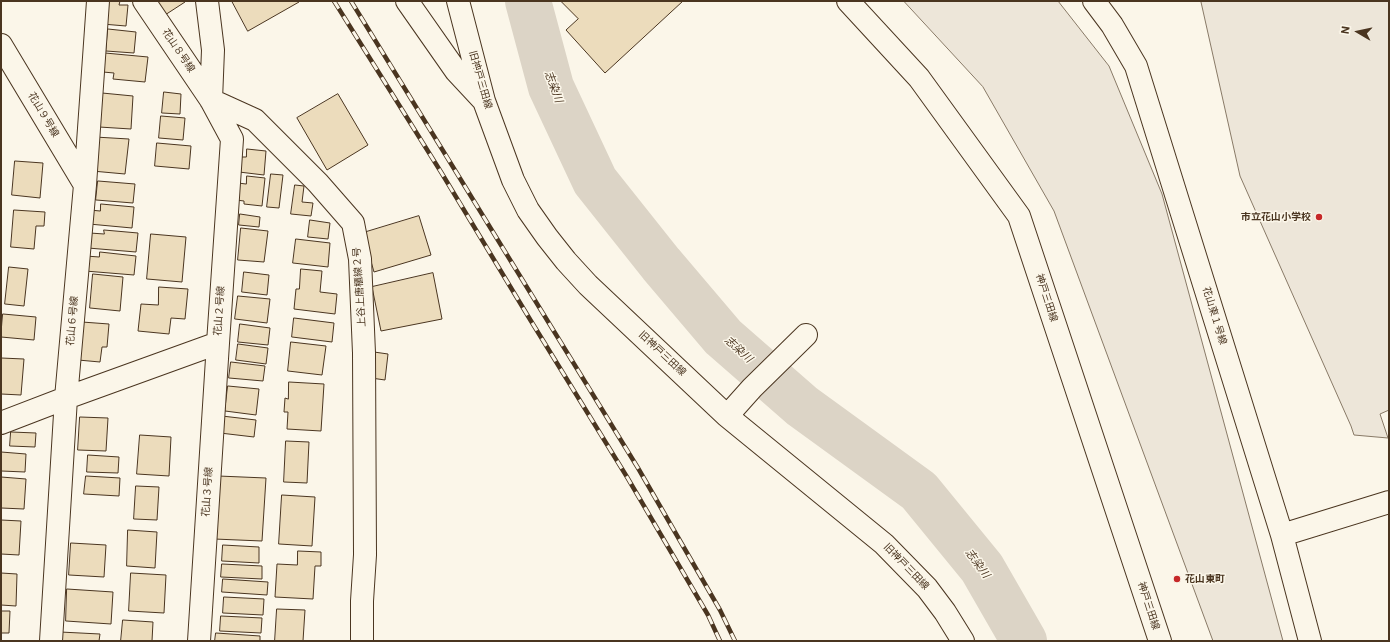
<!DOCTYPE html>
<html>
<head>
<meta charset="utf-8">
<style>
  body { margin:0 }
  #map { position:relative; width:1390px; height:642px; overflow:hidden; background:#fbf6e9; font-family:Roboto,sans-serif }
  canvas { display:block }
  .frame { position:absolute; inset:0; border:2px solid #4a3520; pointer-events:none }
  .north { position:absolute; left:1338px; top:12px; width:40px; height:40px; -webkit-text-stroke:3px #fbf6e9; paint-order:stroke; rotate:279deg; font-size:11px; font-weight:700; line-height:16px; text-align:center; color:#4a3520 }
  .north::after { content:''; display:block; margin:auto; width:14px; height:18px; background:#4a3520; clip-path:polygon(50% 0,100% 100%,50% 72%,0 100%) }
</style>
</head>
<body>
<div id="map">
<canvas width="1390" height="642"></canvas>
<div class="frame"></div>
<div class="north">N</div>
</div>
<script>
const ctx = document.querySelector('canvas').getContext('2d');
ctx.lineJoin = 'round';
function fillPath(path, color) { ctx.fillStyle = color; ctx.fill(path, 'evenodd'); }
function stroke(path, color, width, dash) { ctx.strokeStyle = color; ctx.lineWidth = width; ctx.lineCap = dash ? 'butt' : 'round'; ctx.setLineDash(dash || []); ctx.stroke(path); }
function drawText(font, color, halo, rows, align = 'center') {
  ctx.font = font + ' Roboto,"Noto Sans JP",sans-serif'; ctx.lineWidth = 3; ctx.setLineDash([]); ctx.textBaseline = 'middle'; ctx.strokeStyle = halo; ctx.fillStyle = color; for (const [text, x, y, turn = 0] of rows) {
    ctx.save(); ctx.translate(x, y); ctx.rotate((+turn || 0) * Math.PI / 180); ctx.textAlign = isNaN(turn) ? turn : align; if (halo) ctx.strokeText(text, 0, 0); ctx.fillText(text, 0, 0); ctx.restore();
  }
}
const green = new Path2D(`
  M904 1H1058L1109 66 1162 194 1283 641H1213L1054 211 983 87Z
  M1203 1H1389V410L1380 414 1388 438 1354 435 1351 426 1240 176 1201 2Z`);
fillPath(green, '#ede6d9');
stroke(green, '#887966', 1);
stroke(new Path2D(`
  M528 1 551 87 595 181 661 264 723 337 802 406 919 491 982 568 1024 641`), '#dcd4c6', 46);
const building = new Path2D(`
  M104 1H120L119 5H128L126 26 102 24Z
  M156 1H184L185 2 165 15Z
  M232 1H298L299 2 248 31Z
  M561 1H683L605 73 566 30 578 19Z
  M108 29 136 32 134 53 106 51Z
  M105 53 148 57 145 82 113 79 114 73 103 72Z
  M164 92 181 94 180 114 162 113Z
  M102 93 133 96 131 129 99 127Z
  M338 94 368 145 327 170 297 118Z
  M161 116 185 118 183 140 159 138Z
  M95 137 129 139 125 174 92 171Z
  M157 143 191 146 189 169 155 166Z
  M247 149 266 151 264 175 239 172 241 157H246Z
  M15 161 43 163 40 198 12 195Z
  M271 174 283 175 279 208 267 207Z
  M247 176 265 178 262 206 244 204V201L236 200 238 183 246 184Z
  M98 181 135 184 133 203 96 200Z
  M295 185 304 186 302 202 313 203 311 216 291 214Z
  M101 204 134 207 132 228 89 224 90 210 100 211Z
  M14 210 45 212 44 226H36L34 249 11 247Z
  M240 214 260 217 259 227 239 225Z
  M419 216 431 255 374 272 363 233Z
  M310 220 330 223 328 239 308 237Z
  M241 228 268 231 264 262 238 260Z
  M104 230 138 233 136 252 88 248 90 233 104 234Z
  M151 234 186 237 182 282 147 279Z
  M296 239 330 243 328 267 293 263Z
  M100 252 136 256 134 275 85 271 86 256 99 257Z
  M9 267 28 269 24 306 5 304Z
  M301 269 322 271 320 292 337 294 335 314 294 309 296 289H299Z
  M244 272 269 275 267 295 242 292Z
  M433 273 442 319 381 331 372 287Z
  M93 274 123 277 120 311 90 308Z
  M159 287 188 289 185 319 171 318 169 334 138 331 141 304 158 305Z
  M238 296 270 299 267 323 235 319Z
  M3 314 36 317 34 340 1 337Z
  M294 318 334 323 332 342 292 337Z
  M82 322 109 324 107 347H102L100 362 78 360Z
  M240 324 270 328 268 345 238 342Z
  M291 342 326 346 322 375 288 371Z
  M238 344 268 348 266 364 236 360Z
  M374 352 388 354 385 380 371 378Z
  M1 358 24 359 21 395 1 394Z
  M231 362 265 366 263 381 229 378Z
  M289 382 324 384 321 431 287 429 288 412H284L285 398 288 399Z
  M228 386 259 389 256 415 225 411Z
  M222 416 256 420 254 437 220 433Z
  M80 417 108 418 106 451 78 450Z
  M11 432 36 433 35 447 10 446Z
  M140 435 171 437 169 476 137 474Z
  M286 441 309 442 307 483 284 482Z
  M1 452 26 454 25 472 1 471Z
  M88 455 119 457 118 473 87 472Z
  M86 476 120 478 119 496 84 494Z
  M218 476 266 478 262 541 214 539Z
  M1 477 26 479 24 509 1 508Z
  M136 486 159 487 157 520 134 519Z
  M282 495 315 497 312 546 279 544Z
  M1 520 21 521 19 555 1 554Z
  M128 530 157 532 155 568 127 566Z
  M71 543 106 545 104 577 69 575Z
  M223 545 259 547V563L222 561Z
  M298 551 321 552V566H315L313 599 275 597 277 564 297 565Z
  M222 564 262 566V579L221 577Z
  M1 573 17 574 16 606 1 605Z
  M131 573 166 575 164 613 129 611Z
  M223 579 268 582 267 595 222 592Z
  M67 589 113 592 111 624 66 621Z
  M224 597 264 599 263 615 223 613Z
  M277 609 305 610 303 641H275Z
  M1 611H10L9 633H1Z
  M221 616 262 618 261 633 220 631Z
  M123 620 153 622 152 641H121Z
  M60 632 100 634 99 641H59Z
  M216 633 260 636V641H215Z`);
fillPath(building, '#ecdcbc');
stroke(building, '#4a3520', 1);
const minor = new Path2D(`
  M207 1 213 50 211 100 255 120 318 183 353 223 360 259 364 353 365 555 362 601V641
  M407 1 456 71 483 100
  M458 1 484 101 513 180 528 210 547 237 566 261 588 285 727 416 884 544 927 588 945 612 963 641
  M1094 1 1112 25 1136 66 1282 535 1310 641
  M1 45 85 185
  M727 416 752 388 806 335
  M1 423 66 398 218 343 232 139 211 100 144 1
  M1282 535 1389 502
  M51 641 66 398 85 185 98 1
  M199 641 218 343`);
const major = new Path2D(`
  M848 1 919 78 1019 216 1160 641`);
stroke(minor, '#4a3520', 24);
stroke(major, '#4a3520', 24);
stroke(minor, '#fbf6e9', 22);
stroke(major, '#fbf6e9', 22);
const rail = new Path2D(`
  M334 1 441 172 531 321 627 477 708 615 720 641
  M351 1 638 468 720 610 735 641`);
stroke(rail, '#4a3520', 4.5);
stroke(rail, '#fbf6e9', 3, [9]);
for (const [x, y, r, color] of [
  [1319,217,4,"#c62828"],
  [1177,579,4,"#c62828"]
]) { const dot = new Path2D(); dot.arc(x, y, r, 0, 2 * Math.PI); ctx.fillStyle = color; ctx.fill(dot); stroke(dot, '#fbf6e9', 1.5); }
drawText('10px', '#4a3520', '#fbf6e9', [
  ["花山８号線",178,51,56],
  ["旧神戸三田線",480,80,74],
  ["花山９号線",43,115,59],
  ["上谷上唐櫃線２号",360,287,-94],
  ["神戸三田線",1046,298,72],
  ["花山２号線",220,311,-86],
  ["花山東１号線",1214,316,73],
  ["花山６号線",73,321,-85],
  ["旧神戸三田線",662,354,43],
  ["花山３号線",208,492,-86],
  ["旧神戸三田線",906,567,46],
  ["神戸三田線",1148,606,72]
]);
drawText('bold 10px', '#4a3520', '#fbf6e9', [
  ["市立花山小学校",1311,217],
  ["花山東町",1185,579,"left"]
], 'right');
drawText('italic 11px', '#4a3520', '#fbf6e9', [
  ["志染川",553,87,70],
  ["志染川",738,350,42],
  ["志染川",977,564,54]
]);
</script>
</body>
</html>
